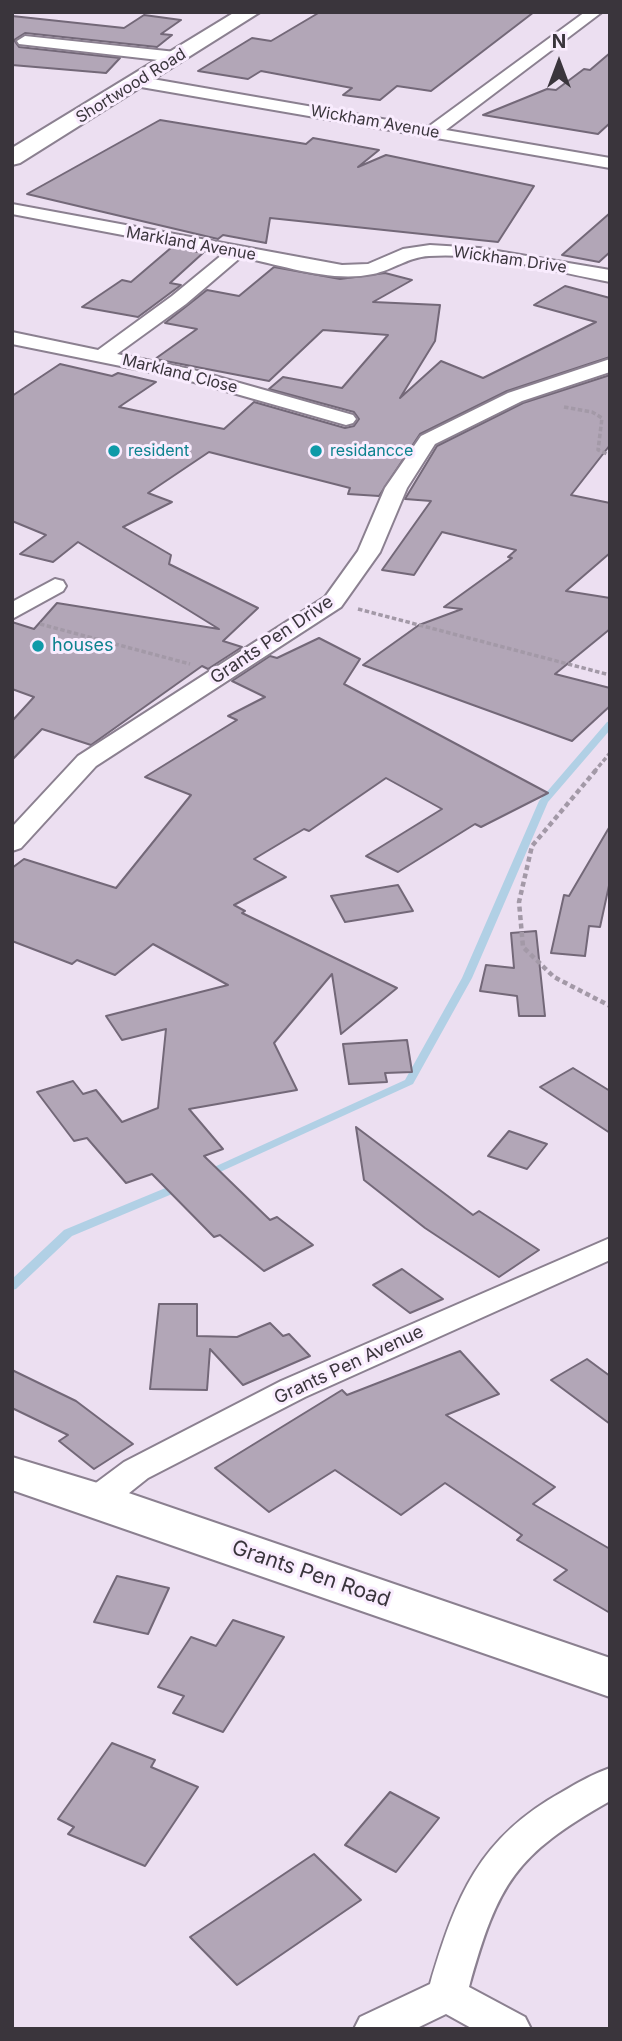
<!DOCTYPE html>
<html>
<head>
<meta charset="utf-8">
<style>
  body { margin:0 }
  #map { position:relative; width:622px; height:2041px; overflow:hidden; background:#ecdff1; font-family:Inter,sans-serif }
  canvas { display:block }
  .frame { position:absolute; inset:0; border:14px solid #3a353c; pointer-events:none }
  .north { position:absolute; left:524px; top:28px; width:70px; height:70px; -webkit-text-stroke:5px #f9ecfe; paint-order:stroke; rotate:0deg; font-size:19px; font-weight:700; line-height:28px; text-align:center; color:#3a353c }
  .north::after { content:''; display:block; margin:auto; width:24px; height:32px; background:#3a353c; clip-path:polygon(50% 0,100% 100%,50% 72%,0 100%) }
</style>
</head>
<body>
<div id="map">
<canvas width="622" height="2041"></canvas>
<div class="frame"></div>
<div class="north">N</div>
</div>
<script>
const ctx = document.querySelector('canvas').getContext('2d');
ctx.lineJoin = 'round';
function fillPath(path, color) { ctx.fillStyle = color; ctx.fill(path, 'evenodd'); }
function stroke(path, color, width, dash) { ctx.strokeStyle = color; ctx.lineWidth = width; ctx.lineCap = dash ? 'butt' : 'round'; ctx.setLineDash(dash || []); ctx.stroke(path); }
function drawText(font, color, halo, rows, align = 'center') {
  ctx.font = font + ' Inter,sans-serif'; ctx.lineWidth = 6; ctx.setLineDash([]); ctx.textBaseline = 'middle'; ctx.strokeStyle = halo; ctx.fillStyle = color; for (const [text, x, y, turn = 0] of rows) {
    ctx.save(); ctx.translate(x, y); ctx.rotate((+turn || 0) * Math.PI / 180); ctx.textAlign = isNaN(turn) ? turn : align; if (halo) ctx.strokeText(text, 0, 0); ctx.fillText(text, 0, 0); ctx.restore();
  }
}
fillPath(new Path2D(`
  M610 721V730L548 802 472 978 413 1084 209 1177H201L199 1175 201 1173 405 1080 462 978 539 801 607 722Z
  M180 1182 184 1183 186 1186 184 1189 72 1236 16 1289 12 1290V1279L64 1230Z`), '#b1d0e5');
const building = new Path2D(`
  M320 12H534L431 91 397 86 380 100 343 95 352 88 261 71 248 79 198 71 252 38 271 41Z
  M144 15 181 20 161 34 172 35 157 47 25 33 14 40 19 47 120 58 106 73 12 65V16L124 28Z
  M610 53V123L598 134 483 115 547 89 556 90 584 69 590 70Z
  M160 120 306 144 313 138 379 150 358 167 386 155 534 186 498 242 270 218 266 243 223 235 218 239 27 194Z
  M610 213V252L599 262 562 255Z
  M172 247 203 253 170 283 181 285 138 317 82 307 122 280 131 282Z
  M274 267 340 279 385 273 412 280 373 302 440 305 435 341 400 398 441 361 483 378 596 322 534 305 565 286 610 298V357L507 391 420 434 379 496 348 494 350 488 209 452 148 493 172 502 123 527 171 555 169 564 258 608 223 641 242 647 208 669 202 666 91 745 42 729 12 760V721L34 697 12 689V622L34 629 57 603 219 629 78 542 53 562 20 554 46 535 12 521V396L60 364 112 376 118 373 156 382 119 407 224 429 254 402 345 428 354 426 359 419 354 412 269 389 283 377 342 388 388 335 323 330 269 381 155 359 197 329 165 323 207 290 239 296Z
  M610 375V445L571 495 610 503V553L566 591 610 598V629L555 674 610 688V706L572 741 363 665 419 625 462 609 444 607 512 558 508 557 516 550 442 532 414 575 382 570 431 501 405 499 437 446 523 403Z
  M319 638 360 659 344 684 548 793 481 827 475 824 398 872 366 856 442 809 386 778 309 831 304 829 254 859 286 877 234 905 245 911 242 913 397 988 341 1034 332 974 274 1043 297 1090 189 1109 223 1149 204 1156 270 1220 277 1217 313 1245 264 1271 220 1235 214 1237 152 1174 126 1183 87 1138 74 1141 37 1092 73 1081 83 1094 96 1090 122 1122 158 1108 166 1029 122 1040 106 1016 228 985 153 944 115 975 77 960 72 964 12 941V868L24 859 116 888 191 795 145 777 237 720 228 716 265 697 232 681 270 656 277 658Z
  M610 826V881L600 927 589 926 585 956 551 953 564 895 569 896Z
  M398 885 413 911 345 922 331 896Z
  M536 931 545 1016H519L517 996 480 991 486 965 514 968 511 933Z
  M407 1040 412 1072 385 1073 387 1082 349 1084 343 1044Z
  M573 1068 610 1091V1133L540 1087Z
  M356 1127 473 1215 479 1211 539 1250 499 1277 425 1228 364 1180Z
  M509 1131 547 1144 527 1169 488 1156Z
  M402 1269 443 1299 410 1313 373 1285Z
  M159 1304H197V1336L237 1337 270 1323 283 1336 289 1334 310 1356 243 1385 210 1349 207 1390 150 1389Z
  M460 1351 499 1394 446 1415 555 1487 533 1504 610 1549V1613L554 1580 567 1570 517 1540 522 1535 445 1483 401 1515 335 1470 269 1512 215 1468 342 1390 347 1395Z
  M587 1359 610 1376V1424L551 1380Z
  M12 1370 76 1401 133 1444 94 1469 59 1441 68 1435 12 1408Z
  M117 1576 169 1588 148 1634 94 1622Z
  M233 1620 284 1637 223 1732 173 1713 184 1696 158 1687 191 1637 216 1646Z
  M112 1743 155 1760 151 1767 198 1787 145 1866 68 1834 74 1827 58 1819Z
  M390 1792 439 1818 396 1872 345 1845Z
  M314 1854 361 1900 237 1985 190 1937Z`);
fillPath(building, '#b2a6b7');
stroke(building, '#736878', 2);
const minor = new Path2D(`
  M585 12H602L446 130 610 158V168L141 87 133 82 141 77 428 127Z
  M25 36 176 52 184 57 176 62 19 44 17 41Z
  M12 204 342 265 368 264 403 249 430 245 479 248 610 270V282C552 271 488 252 429 256 408 257 393 270 373 274 331 283 282 265 241 257L186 304 117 354 190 369 353 415 356 419 353 423 346 425 180 378 12 344V332L98 350 172 296 223 254 12 214Z
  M610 359V372L522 401 435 444 407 488 380 552 341 607 96 766 21 848 12 851V827L78 756 325 597 358 551 385 488 421 436 508 393Z
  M55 579 63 581 66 586 63 591 12 619V602Z
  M610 1238V1260L305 1397 148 1478 109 1509 97 1512 85 1509 80 1500 85 1491 124 1462 281 1381Z
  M610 1768V1801C515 1855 498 1883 469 1987L525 2017 531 2029H473L446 2014 415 2029H354L360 2017 430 1984C456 1896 479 1838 562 1792 577 1783 593 1774 610 1768Z`);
const secondary = new Path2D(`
  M235 12H260L20 163 12 165V148Z
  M12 1457 114 1488 610 1658V1697L12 1490Z`);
stroke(minor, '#8b8090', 4);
stroke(secondary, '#8b8090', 4);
stroke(new Path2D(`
  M564 407 592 412 602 418 598 450 610 455
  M358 609 610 675
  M40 624 190 664
  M594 772 610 753`), '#a399a7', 3.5, [4.5, 2.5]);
stroke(new Path2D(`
  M596 770 532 846 519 902 523 947 554 977 610 1006`), '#a399a7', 4.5, [5, 3.5]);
fillPath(minor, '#fff');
fillPath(secondary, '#fff');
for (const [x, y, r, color] of [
  [114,451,7,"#0f9aa8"],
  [316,451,7,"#0f9aa8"],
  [38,646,7,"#0f9aa8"]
]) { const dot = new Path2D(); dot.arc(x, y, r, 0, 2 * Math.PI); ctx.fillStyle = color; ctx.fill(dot); stroke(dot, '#f9ecfe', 2.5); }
drawText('16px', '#3a353c', '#f9ecfe', [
  ["Shortwood Road",131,86,-32],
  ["Wickham Avenue",375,122,10],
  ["Markland Avenue",191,244,10],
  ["Wickham Drive",510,260,8],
  ["Markland Close",180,374,14]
]);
drawText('16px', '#0d838f', '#f9ecfe', [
  ["resident",128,451],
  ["residancce",330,451]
], 'left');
drawText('18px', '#3a353c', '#f9ecfe', [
  ["Grants Pen Drive",272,640,-34],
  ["Grants Pen Avenue",349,1365,-25]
]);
drawText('18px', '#0d838f', '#f9ecfe', [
  ["houses",52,646]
], 'left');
drawText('21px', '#3a353c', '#f9ecfe', [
  ["Grants Pen Road",311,1574,19]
]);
</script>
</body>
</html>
